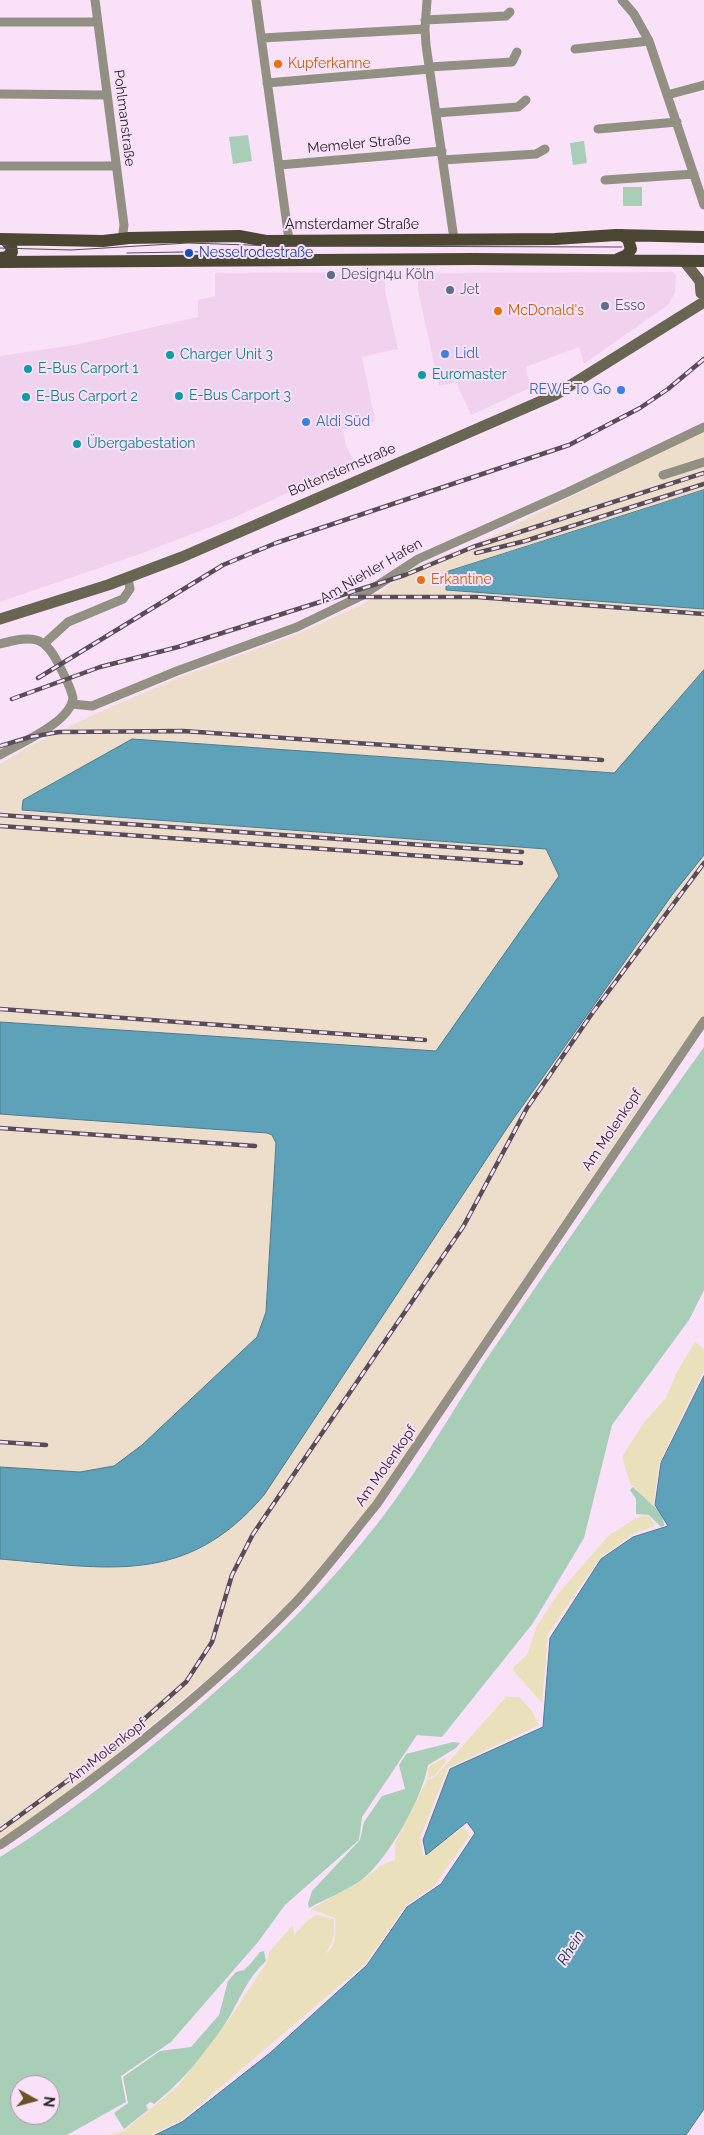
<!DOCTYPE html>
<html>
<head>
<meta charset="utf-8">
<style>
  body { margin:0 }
  #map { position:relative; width:704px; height:2135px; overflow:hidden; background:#f9e1f8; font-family:Raleway,sans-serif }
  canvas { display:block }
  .north { position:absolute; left:10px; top:2075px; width:50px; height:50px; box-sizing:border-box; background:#f9e1f8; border:1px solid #a593a4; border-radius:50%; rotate:97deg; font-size:14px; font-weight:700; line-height:20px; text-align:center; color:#271f27 }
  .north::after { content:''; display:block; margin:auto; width:18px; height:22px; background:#695322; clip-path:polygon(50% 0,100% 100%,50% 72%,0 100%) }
</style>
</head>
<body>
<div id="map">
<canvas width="704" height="2135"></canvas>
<div class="north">N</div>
</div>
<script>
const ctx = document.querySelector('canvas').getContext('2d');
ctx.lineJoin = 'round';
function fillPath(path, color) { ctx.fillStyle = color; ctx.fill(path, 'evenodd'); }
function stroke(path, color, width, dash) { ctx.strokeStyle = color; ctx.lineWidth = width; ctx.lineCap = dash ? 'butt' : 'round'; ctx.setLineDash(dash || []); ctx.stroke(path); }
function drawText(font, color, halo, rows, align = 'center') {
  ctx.font = font + ' Raleway,sans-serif'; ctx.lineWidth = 4; ctx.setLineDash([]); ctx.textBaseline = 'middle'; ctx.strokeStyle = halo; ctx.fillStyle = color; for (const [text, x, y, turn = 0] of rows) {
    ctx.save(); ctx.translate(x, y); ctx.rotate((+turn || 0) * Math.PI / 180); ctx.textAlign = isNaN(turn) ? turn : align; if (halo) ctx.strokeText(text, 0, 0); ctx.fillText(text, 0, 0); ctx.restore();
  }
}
fillPath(new Path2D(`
  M385 272V290L398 349 362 357 375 421 343 430 346 446 355 462 233 518 140 554 0 602V356L74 345 198 317V300L215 296V273Z
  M672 272 676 275 675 292 669 304 584 364 579 347 526 367 530 388 471 415 456 382 439 386 418 290V273Z`), '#f0d2ef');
fillPath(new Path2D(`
  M704 431V490L503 553 447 581V590L704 609V670L614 773 132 739 23 800V811L547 849 559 876 436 1051 0 1022V764L34 744 95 714 180 677 300 633 363 604 416 566 484 540Z
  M704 855V1017L634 1115 374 1501 295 1597 218 1670 80 1785 0 1841V1559L114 1567 144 1566 170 1560 202 1548 286 1462 509 1125 672 895Z
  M0 1114 267 1133 272 1135 276 1143 266 1312 257 1337 142 1445 114 1466 100 1470 80 1472 0 1467Z`), '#edddcb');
fillPath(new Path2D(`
  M248 135 252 161 233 164 229 137Z
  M584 141 587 163 573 165 570 143Z
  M623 187H642V206H623Z
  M704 1047V1290L689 1320 612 1425 584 1538 533 1623 442 1737 417 1735 362 1817 359 1840 285 1905 258 1942 171 2042 121 2076 126 2102 67 2135H0V1857C68 1815 130 1765 191 1713 251 1661 310 1606 361 1544 411 1485 449 1415 492 1351 562 1248 632 1147 704 1047ZM20 2085H50V2115H20Z
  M633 1487C643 1497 665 1511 664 1526L661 1527 649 1515 636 1514V1499L630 1490Z
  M453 1742 460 1743 456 1748 428 1765C422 1799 390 1855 364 1878 349 1891 326 1898 309 1908L308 1904 312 1891 360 1840 364 1822 382 1796 405 1789 399 1765 406 1754Z
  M264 1951 266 1961C248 1977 240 1999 228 2019 211 2048 180 2084 154 2104L151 2102 146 2105 148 2110 124 2129 114 2113 128 2103 123 2077 160 2051 191 2047 219 2015 228 1981 236 1972 244 1970 251 1963 260 1952Z`), '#a9ceb8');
fillPath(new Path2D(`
  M695 1342 704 1349V1370L659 1464 653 1506 630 1483 622 1457 645 1421 666 1398 677 1372Z
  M645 1515 651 1518 655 1526 633 1534 600 1558 548 1634 542 1703 512 1669 527 1655 537 1626 557 1595 610 1534C623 1528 631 1519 645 1515Z
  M506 1697H519L532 1711 539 1725 448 1768 420 1838 423 1856 464 1827 470 1835 434 1886 405 1906 366 1963 183 2119 151 2135H108L124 2131 178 2086 228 2021 267 1962 269 1952 293 1925 294 1935 308 1920 316 1915 334 1919V1936L326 1954C337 1944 336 1932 335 1918L311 1909 364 1879 382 1865 395 1860V1843L427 1780 435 1777Z
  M445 1758 446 1762 434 1776 427 1778 429 1766Z`), '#eae0bb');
const water = new Path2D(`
  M704 490V609L446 590 447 572Z
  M704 670V855L672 895 509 1125 264 1495C186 1587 108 1568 0 1559V1467L80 1472 114 1466 142 1445 257 1337 266 1312 276 1143 272 1135 267 1133 0 1114V1022L436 1051 559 876 546 849 22 810 23 800 132 739 614 773Z
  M704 1376V2109L686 2135H155L182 2122 270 2053 367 1965 407 1907 441 1884 475 1833 467 1822 426 1855 423 1840 450 1769 543 1727 550 1638 601 1559 633 1537 668 1526 655 1505 661 1463Z`);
fillPath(water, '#5ea2b9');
stroke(water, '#4e7b8d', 1);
stroke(new Path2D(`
  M95 0 124 225 122 240
  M256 0 289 240
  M427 0 425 29 426 45 454 239
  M622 0 634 14 649 41 704 205
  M425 20 506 16 510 12
  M0 22H97
  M262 38 425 29
  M575 49 649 41
  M429 67 512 62 517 52
  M267 83 430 69
  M0 94 107 95
  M667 95 704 85
  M436 113 518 107 526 100
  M598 129 677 122
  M443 160 536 154 545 149
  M279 165 442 151
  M0 166H116
  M605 180 694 174
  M663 475 704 462
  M45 643 68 622 123 599 130 589 128 578
  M0 644C35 635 45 635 61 669 66 679 71 688 73 698 70 723 20 743 0 755
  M72 704 92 706 177 671 297 627 361 596 418 559 568 492 704 427
  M0 1845C104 1774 207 1694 295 1603 324 1572 350 1537 377 1504L704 1021`), '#929083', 9);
stroke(new Path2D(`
  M684 261 700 281 701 293
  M0 619 108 585 182 557 555 395 704 302`), '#696553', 11);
stroke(new Path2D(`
  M0 239 103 241 129 238 239 236 266 241 555 239 616 235 704 237
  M0 258 7 257 12 252 11 246 5 240
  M618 259 627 255 631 249 628 239 622 235
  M0 262 473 259 704 261`), '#4c4732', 12);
stroke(new Path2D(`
  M0 248 71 250 188 243 279 246 622 247
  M127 253 240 251`), '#574c57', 1);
const rail = new Path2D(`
  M476 553 525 541 704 484
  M350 597H477L704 614
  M38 678 223 565 276 543 569 445 640 408 668 389 704 359
  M12 699 100 667 178 647 405 575 473 547 704 473
  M0 746 30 737 59 732 183 731 602 760
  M0 815 522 852
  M0 826 521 863
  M0 1009 425 1040
  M0 1128 255 1146
  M0 1442 46 1445
  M0 1830 108 1751 186 1682 212 1642 232 1575 253 1534 463 1227 527 1108 593 1012 704 863`);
stroke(rail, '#574c57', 4.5);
stroke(rail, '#f9e1f8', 2.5, [8]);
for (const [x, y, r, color] of [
  [278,64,5,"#e8710a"],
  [189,253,5,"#1a4fb4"],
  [331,275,5,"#5c6f8a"],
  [450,290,5,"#5c6f8a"],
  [605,306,5,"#5c6f8a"],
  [498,311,5,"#e8710a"],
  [445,354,5,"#3f7fe0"],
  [170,355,5,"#0f9aa8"],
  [28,369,5,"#0f9aa8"],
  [422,375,5,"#0f9aa8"],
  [621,390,5,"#3f7fe0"],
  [179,396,5,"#0f9aa8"],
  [26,397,5,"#0f9aa8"],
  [306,422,5,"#3f7fe0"],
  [77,444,5,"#0f9aa8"],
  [421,580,5,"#e8710a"]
]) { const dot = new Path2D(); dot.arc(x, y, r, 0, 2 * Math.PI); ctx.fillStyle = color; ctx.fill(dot); stroke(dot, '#f9e1f8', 2); }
drawText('14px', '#c56008', '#f9e1f8', [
  ["Kupferkanne",288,64],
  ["McDonald's",508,311],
  ["Erkantine",431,580]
], 'left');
drawText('14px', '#271f27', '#f9e1f8', [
  ["Pohlmanstraße",124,118,83],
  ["Memeler Straße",359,144,-5],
  ["Amsterdamer Straße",352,225],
  ["Boltensternstraße",342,470,-23],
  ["Am Niehler Hafen",371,571,-30],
  ["Am Molenkopf",612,1130,-56],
  ["Am Molenkopf",386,1466,-55],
  ["Am Molenkopf",107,1751,-38]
]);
drawText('14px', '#164399', '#f9e1f8', [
  ["Nesselrodestraße",199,253]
], 'left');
drawText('14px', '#4e5e75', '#f9e1f8', [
  ["Design4u Köln",341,275],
  ["Jet",460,290],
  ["Esso",615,306]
], 'left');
drawText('14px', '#366cbe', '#f9e1f8', [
  ["Lidl",455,354],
  ["REWE To Go",611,390,"right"],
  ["Aldi Süd",316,422]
], 'left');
drawText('14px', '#0d838f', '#f9e1f8', [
  ["Charger Unit 3",180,355],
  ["E-Bus Carport 1",38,369],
  ["Euromaster",432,375],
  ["E-Bus Carport 3",189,396],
  ["E-Bus Carport 2",36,397],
  ["Übergabestation",87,444]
], 'left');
drawText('italic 15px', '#14353f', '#f9e1f8', [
  ["Rhein",571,1948,-58]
]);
</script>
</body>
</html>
